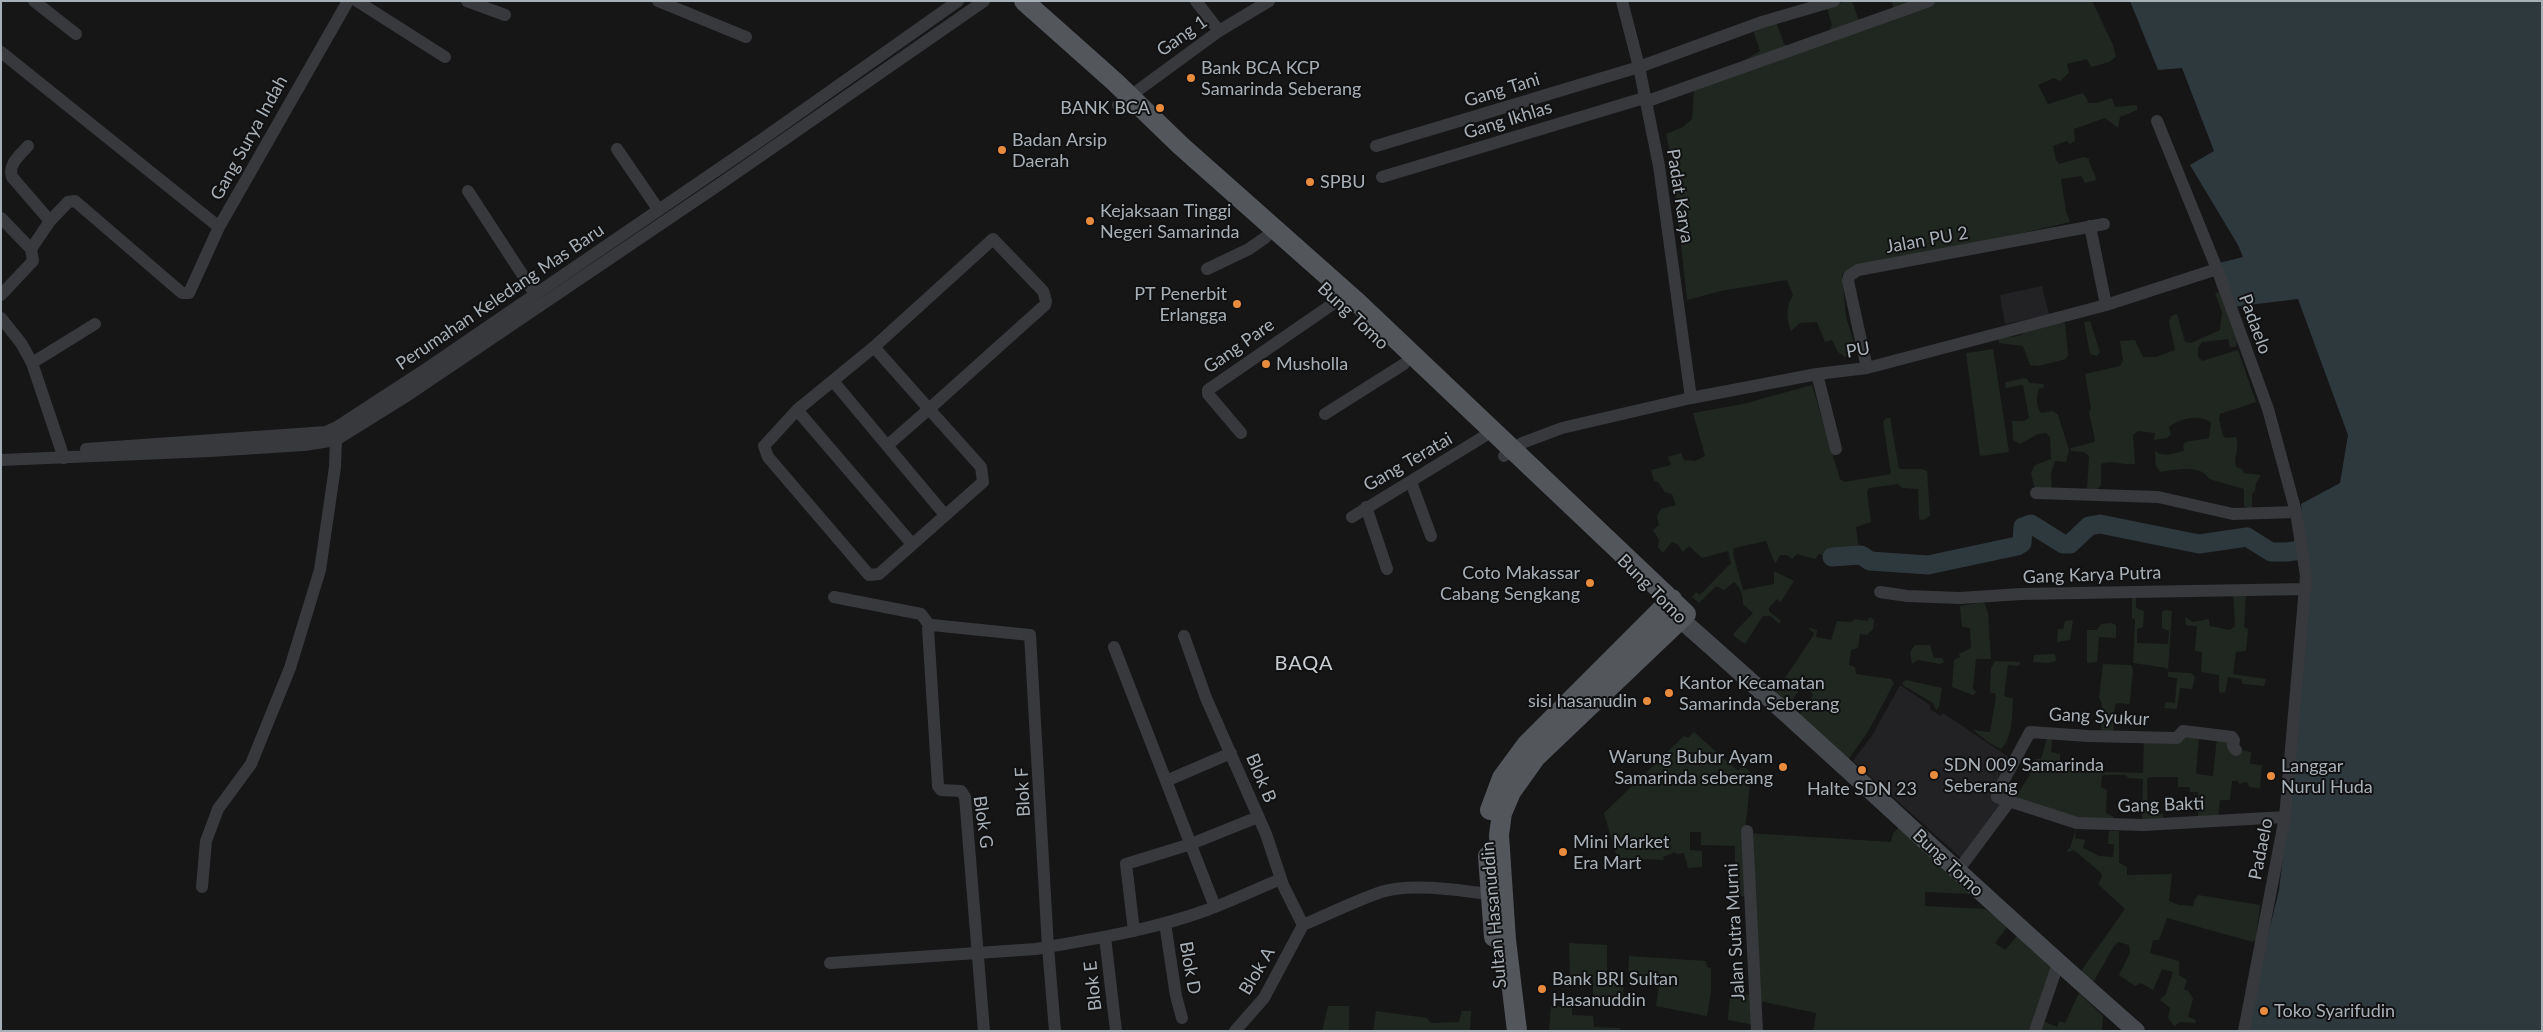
<!DOCTYPE html>
<html>
<head>
<meta charset="utf-8">
<style>
  body { margin:0 }
  #map { position:relative; width:2543px; height:1032px; overflow:hidden; background:#161617; font-family:Lato,sans-serif }
  canvas { display:block }
  .frame { position:absolute; inset:0; border:2px solid #a8b0b7; pointer-events:none }
</style>
</head>
<body>
<div id="map">
<canvas width="2543" height="1032"></canvas>
<div class="frame"></div>
</div>
<script>
const ctx = document.querySelector('canvas').getContext('2d');
ctx.lineJoin = 'round';
function fillPath(path, color) { ctx.fillStyle = color; ctx.fill(path, 'evenodd'); }
function stroke(path, color, width, dash) { ctx.strokeStyle = color; ctx.lineWidth = width; ctx.lineCap = dash ? 'butt' : 'round'; ctx.setLineDash(dash || []); ctx.stroke(path); }
function drawText(font, color, halo, rows, align = 'center') {
  ctx.font = font + ' Lato,sans-serif'; ctx.lineWidth = 4; ctx.setLineDash([]); ctx.textBaseline = 'middle'; ctx.strokeStyle = halo; ctx.fillStyle = color; for (const [text, x, y, turn = 0] of rows) {
    ctx.save(); ctx.translate(x, y); ctx.rotate((+turn || 0) * Math.PI / 180); ctx.textAlign = isNaN(turn) ? turn : align; if (halo) ctx.strokeText(text, 0, 0); ctx.fillText(text, 0, 0); ctx.restore();
  }
}
fillPath(new Path2D(`
  M2042 286 2049 315 2005 324 2000 295Z
  M1900 685 1930 705V709L1941 716 1943 713 2010 758 1992 788 2000 805 1961 858 1853 761 1873 734Z`), '#222224');
fillPath(new Path2D(`
  M1845 1H1852L1860 24 1894 15 1892 1H2092L2113 45 2116 57 2109 62 2091 67 2087 59 2067 64 2069 73 2060 81 2054 78 2038 85 2048 104 2083 93 2089 103H2097L2112 98 2115 107 2137 105V110L2120 117 2118 128 2105 118 2074 129 2075 141 2070 144 2067 141 2053 146 2056 160 2059 164 2084 157 2089 159C2090 168 2095 172 2096 180L2085 183 2081 176 2061 179 2066 211 2070 222 1951 250 1849 270 1842 274 1846 317 1856 349 1845 357 1838 352 1832 340 1825 342 1817 322 1800 323 1791 331C1786 318 1786 307 1793 295L1787 280 1721 291 1687 300 1672 163 1666 134 1683 127 1692 119 1694 90 1760 51 1754 33 1755 30 1776 21 1784 44 1792 47 1829 31 1832 25 1827 8Z
  M2219 292 2237 341 2236 347H2230L2228 339 2202 342 2198 348V357L2202 361 2238 350 2256 402 2220 414 2219 419 2223 436 2226 438 2236 437C2240 449 2233 457 2236 467L2242 469 2244 473 2261 475 2256 483 2255 491 2252 494V510L2244 506V489L2209 479C2201 464 2175 470 2160 472L2156 466 2155 451C2164 458 2174 453 2184 451L2183 446 2185 442 2209 438 2211 423C2201 413 2178 419 2169 427L2171 434 2167 438 2154 440 2155 433 2138 431 2133 435 2135 464C2122 466 2114 459 2101 464V485L2097 489H2087L2089 456 2084 452 2071 451V448L2094 442 2095 439 2089 413 2091 408 2085 374 2120 366 2123 360 2120 341 2135 340 2143 357H2156L2175 350 2169 322 2171 316 2177 314 2185 342 2191 343 2220 330 2222 312 2215 293Z
  M2090 321 2100 352 2097 356 2090 354 2084 322Z
  M2058 322 2065 323 2068 355 2066 359 2038 366 2030 365 2023 346 1999 343V338L2019 336 2027 331Z
  M1993 349 2009 452 1980 456 1966 353Z
  M2026 378 2030 383 2044 384 2043 388H2039C2036 398 2036 405 2041 413L2053 411 2058 415 2069 450 2066 462 2055 461 2051 473 2052 491 2035 489 2031 473 2035 465 2051 459 2050 437 2046 433 2038 434 2020 444 2013 440 2012 421H2024L2029 418 2023 385 2005 388 2006 382Z
  M1812 385 1840 479 1844 482 1891 474 1883 422 1886 418H1890L1899 469H1922L1927 471 1930 516 1923 520 1919 519 1918 489 1902 488 1898 484 1869 488 1867 492 1871 522 1856 527 1859 550C1852 558 1830 557 1819 554L1815 559 1797 554 1792 559 1787 555H1780L1775 564 1766 541 1734 548 1733 554 1743 590 1774 584V571L1794 581 1782 600 1780 602 1777 599 1769 608V611L1781 621 1779 623 1770 616H1763L1745 644 1734 636V633L1753 613 1743 604C1743 595 1741 588 1734 582L1724 590 1716 586 1699 603 1692 597 1696 592 1700 595 1731 563 1728 551 1702 558 1689 546 1683 552 1677 544 1672 542 1663 553 1658 547 1659 540 1653 530 1659 525 1657 516 1661 509 1676 505 1672 494 1665 492 1658 482 1654 481 1651 470 1671 465 1668 457 1681 453 1684 460 1695 461 1705 456 1693 413 1743 404Z
  M2233 593 2246 594 2244 627 2248 629 2246 651 2236 652 2233 674 2266 679 2264 686 2243 684 2241 679 2228 677 2225 693 2219 692V675L2201 672 2202 652 2195 651V649L2197 626 2186 625 2185 617 2193 622 2209 619 2210 626 2230 630 2235 626Z
  M2132 594 2136 595V608L2144 611 2143 627 2137 629V643L2168 644 2169 631 2162 628V612L2165 610 2172 611 2168 670 2167 668 2133 663 2135 619 2132 618Z
  M1984 602 1988 613 1991 659H1976L1973 689 1976 692 1973 695 1952 687 1954 660 1960 657 1959 654 1971 648 1970 628 1962 627 1960 606Z
  M1870 617 1874 620 1873 629 1867 635 1860 634 1858 648 1851 650 1849 665 1855 667 1856 674 1891 679 1894 683 1869 730 1848 760 1799 716 1813 695 1808 688 1802 686 1793 699 1790 707 1773 696 1813 636 1814 633 1807 627 1817 630 1816 637 1831 640 1837 621 1851 622 1855 619 1867 621Z
  M2073 620 2070 640 2057 642 2058 629H2063L2065 621Z
  M2111 623 2116 625V638L2099 637 2097 662 2087 663V630H2097L2101 624Z
  M1915 645H1930L1934 658H1942L1944 662 1940 664 1918 660 1912 664 1910 652Z
  M2055 654 2056 661 2049 663 2033 662 2034 655Z
  M1995 661 2020 662 2019 666 2008 665 2004 696 2013 699C2012 714 2013 738 2001 749L1988 742 1973 730 1990 732 1996 697 1995 693H1991L1990 690 1991 668Z
  M2103 664 2131 665 2133 669 2130 702 2129 704 2118 703 2115 705 2113 734 2101 733 2102 704 2099 698Z
  M2168 672 2191 673 2195 677 2192 689 2180 688 2177 709 2164 708 2166 702 2175 703 2177 678 2168 677Z
  M1906 680 1942 688 1939 707 1936 710 1933 703 1904 686 1902 683Z
  M1694 732 1738 771 1743 765 1756 778 1750 783 1745 832 1748 896H1740L1735 865V846L1701 845V832H1690V850L1702 851V867L1688 868 1684 853 1676 854 1675 852 1663 857 1664 860 1617 858 1604 813 1684 736 1688 738Z
  M2178 737 2199 738 2196 774 2213 776 2217 737 2232 739 2233 749 2251 752 2250 764 2262 765 2260 788 2249 787 2247 782 2241 783 2240 786 2238 781H2232L2230 800H2220L2218 818 2198 817V792H2190V787H2178V777H2149L2147 779 2148 814H2163L2164 821 2142 822 2143 779 2128 778 2126 775H2102L2101 787 2107 790 2106 813 2114 817V821L2084 820 2015 798 2029 776 2036 759H2041L2047 738 2052 739 2051 752 2060 754V766L2082 768 2084 771 2143 773 2144 739Z
  M1900 827 1972 894 1925 892V906L1985 909 2008 926 1995 943 2005 950 2017 936 2054 969 2030 1031H1810L1814 1029 1816 1013 1759 1001 1748 833 1891 842 1893 833Z
  M2076 828 2075 838 2085 840 2083 848 2099 856 2113 857 2114 844H2108L2109 831H2119V863L2127 867V875L2172 874 2169 901 2179 905 2193 906 2195 899 2198 895 2260 905 2256 939 2253 942 2167 918 2159 940H2153L2150 953 2179 961V975L2187 980 2184 989 2189 992 2193 999 2188 1017 2196 1020 2195 1023 2180 1022 2174 1026 2168 1018 2170 1008 2160 1000 2166 994 2173 972 2162 969 2153 990 2141 983 2135 986 2119 975 2130 953 2129 945 2118 942 2114 946 2094 981H2090L2081 971 2125 909 2098 884 2102 877 2101 873 2074 850 2068 852 2067 850 2070 848Z
  M1569 943 1607 945V975L1624 974 1623 1001 1593 998V978L1570 976Z
  M1629 956 1706 961 1707 967 1711 968V991L1707 1016 1656 1006 1659 985 1628 983Z
  M1730 993 1750 995 1754 1025 1728 1020Z
  M2079 993 2103 1016 2102 1031H2040L2043 1021 2057 1027 2059 1021 2065 1023Z
  M1328 1006H1349V1031H1322Z
  M1551 1006 1572 1007V1015L1593 1016 1594 1027 1620 1028V1031H1549Z
  M1376 1011 1427 1018 1431 1023 1459 1022 1462 1011H1471L1470 1031H1373Z`), '#202720');
fillPath(new Path2D(`
  M2130 1H2542V1031H2245L2279 890 2298 729 2309 576 2301 504 2340 483 2348 435 2298 299 2232 307 2219 263 2243 257 2238 245 2190 165 2214 151 2182 68 2158 70Z`), '#2e393d');
stroke(new Path2D(`
  M1832 557 1861 555 1870 561 1928 565 2017 546 2022 543 2023 527 2031 524 2063 544H2070L2089 526 2100 524 2199 544 2247 537 2271 552H2287L2321 547`), '#2e393d', 19);
stroke(new Path2D(`
  M34 1 76 34
  M357 1 445 57
  M467 1 505 15
  M658 1 746 37
  M1196 1 1219 31
  M1622 1 1639 67 1659 166 1691 398
  M1 52 219 227
  M1645 102 1929 1
  M1118 105 1219 31 1269 1
  M2157 121 2217 269 2268 409 2296 512 2306 576 2285 817 2244 1031
  M1376 146 1639 67 1762 22 1834 1
  M617 149 658 209
  M1382 177 1644 98
  M468 191 535 294
  M1 218 31 249 50 221 12 177C8 164 19 156 28 146
  M50 221 68 202 75 201 182 293H189L219 227 348 1
  M2090 226 2106 305
  M993 239 1043 291 1046 301 1045 305 929 409 981 467 983 482 879 574 869 575 768 457 764 446 797 410 874 347Z
  M1207 269 1249 249 1266 237
  M1 295 33 261 31 249
  M1 318 21 343 32 363 64 458
  M874 347 929 409 888 445
  M32 363 95 324
  M1867 368 1848 281 1849 276 1858 270 2104 224
  M1817 374 1836 449
  M833 381 945 515
  M797 410 912 544
  M1325 414 1404 364
  M1241 433 1208 394V390L1337 301
  M86 449 326 432 337 427 426 369 764 138 958 1
  M1504 456 1522 443 1562 428 1691 398 1817 374 1867 368 2106 305 2217 269
  M1 460 210 451 304 445 336 440 405 397 720 184 984 1
  M1411 482 1431 536
  M2036 493 2158 497 2233 514 2296 512
  M1366 507 1387 569
  M1352 517 1483 437
  M1880 592 1907 596 1960 598 2021 594 2306 589
  M834 597 921 614 930 626
  M1184 636 1206 698 1266 834 1283 885 1303 925
  M1114 647 1215 907
  M1166 781 1231 753
  M2012 802 2077 823 2144 825 2285 817
  M1747 831 1757 1031
  M1957 872 2009 802 1997 797V793L2030 732 2088 736 2177 738 2183 731 2232 737 2234 740 2233 746 2236 750
  M202 887 206 841 218 809 251 764 290 668 320 570 335 467 336 440 334 432
  M1165 923 1176 996 1182 1018
  M1303 925C1329 914 1355 901 1381 892 1412 882 1464 891 1496 895
  M1134 931 1126 864 1191 844 1258 817
  M1105 937 1116 1031
  M830 963 1036 949C1093 939 1152 930 1207 910 1232 901 1256 889 1281 879
  M984 1031 965 797 961 791 941 790 938 786 928 628 932 625 1030 635 1048 947 1055 1031
  M1235 1031 1264 998 1303 925
  M2035 1031 2058 964`), '#37393c', 12);
stroke(new Path2D(`
  M1679 618C1834 753 1981 896 2136 1031`), '#45484c', 18);
stroke(new Path2D(`
  M1024 1 1115 82 1180 145 1357 302 1686 614 1536 757 1511 792 1502 813 1499 835 1506 940 1517 1031
  M1490 810 1502 778 1527 744 1672 599
  M1488 856 1494 937`), '#53565b', 20);
for (const [x, y, r, color] of [
  [1191,78,5,"#e98b3c"],
  [1160,108,5,"#e98b3c"],
  [1002,150,5,"#e98b3c"],
  [1310,182,5,"#e98b3c"],
  [1090,221,5,"#e98b3c"],
  [1237,304,5,"#e98b3c"],
  [1266,364,5,"#e98b3c"],
  [1590,583,5,"#e98b3c"],
  [1669,693,5,"#e98b3c"],
  [1647,701,5,"#e98b3c"],
  [1783,767,5,"#e98b3c"],
  [1862,770,5,"#e98b3c"],
  [1934,775,5,"#e98b3c"],
  [2271,776,5,"#e98b3c"],
  [1563,852,5,"#e98b3c"],
  [1542,989,5,"#e98b3c"],
  [2264,1011,5,"#e98b3c"]
]) { const dot = new Path2D(); dot.arc(x, y, r, 0, 2 * Math.PI); ctx.fillStyle = color; ctx.fill(dot); stroke(dot, '#111112', 2); }
drawText('18px', '#a8b0b7', '#111112', [
  ["Gang 1",1182,36,-35],
  ["Gang Tani",1502,90,-17],
  ["Gang Ikhlas",1508,120,-17],
  ["Gang Surya Indah",249,138,-61],
  ["Padat Karya",1680,196,81],
  ["Jalan PU 2",1927,240,-10],
  ["Perumahan Keledang Mas Baru",500,297,-34],
  ["Bung Tomo",1353,316,43],
  ["Padaelo",2255,324,70],
  ["Gang Pare",1239,346,-35],
  ["PU",1858,350,-10],
  ["Gang Teratai",1408,462,-30],
  ["Gang Karya Putra",2092,575,-2],
  ["Bung Tomo",1652,589,45],
  ["Gang Syukur",2099,717,3],
  ["Blok B",1261,778,67],
  ["Blok F",1023,792,-93],
  ["Gang Bakti",2161,805,-2],
  ["Blok G",983,822,82],
  ["Padaelo",2261,849,-79],
  ["Bung Tomo",1948,863,43],
  ["Sultan Hasanuddin",1494,915,-95],
  ["Jalan Sutra Murni",1735,932,-93],
  ["Blok D",1190,968,80],
  ["Blok A",1257,971,-59],
  ["Blok E",1093,986,-96]
]);
drawText('18px', '#a8b0b7', '#111112', [
  ["Bank BCA KCP",1201,68],
  ["Samarinda Seberang",1201,89],
  ["BANK BCA",1150,108,"right"],
  ["Badan Arsip",1012,140],
  ["Daerah",1012,161],
  ["SPBU",1320,182],
  ["Kejaksaan Tinggi",1100,211],
  ["Negeri Samarinda",1100,232],
  ["PT Penerbit",1227,294,"right"],
  ["Erlangga",1227,315,"right"],
  ["Musholla",1276,364],
  ["Coto Makassar",1580,573,"right"],
  ["Cabang Sengkang",1580,594,"right"],
  ["Kantor Kecamatan",1679,683],
  ["Samarinda Seberang",1679,704],
  ["sisi hasanudin",1637,701,"right"],
  ["Warung Bubur Ayam",1773,757,"right"],
  ["Samarinda seberang",1773,778,"right"],
  ["SDN 009 Samarinda",1944,765],
  ["Seberang",1944,786],
  ["Langgar",2281,766],
  ["Nurul Huda",2281,787],
  ["Halte SDN 23",1862,789,"center"],
  ["Mini Market",1573,842],
  ["Era Mart",1573,863],
  ["Bank BRI Sultan",1552,979],
  ["Hasanuddin",1552,1000],
  ["Toko Syarifudin",2274,1011]
], 'left');
ctx.letterSpacing = '1px';
drawText('20px', '#c9ced3', '#111112', [
  ["BAQA",1304,664]
]);
ctx.letterSpacing = '0px';
</script>
</body>
</html>
